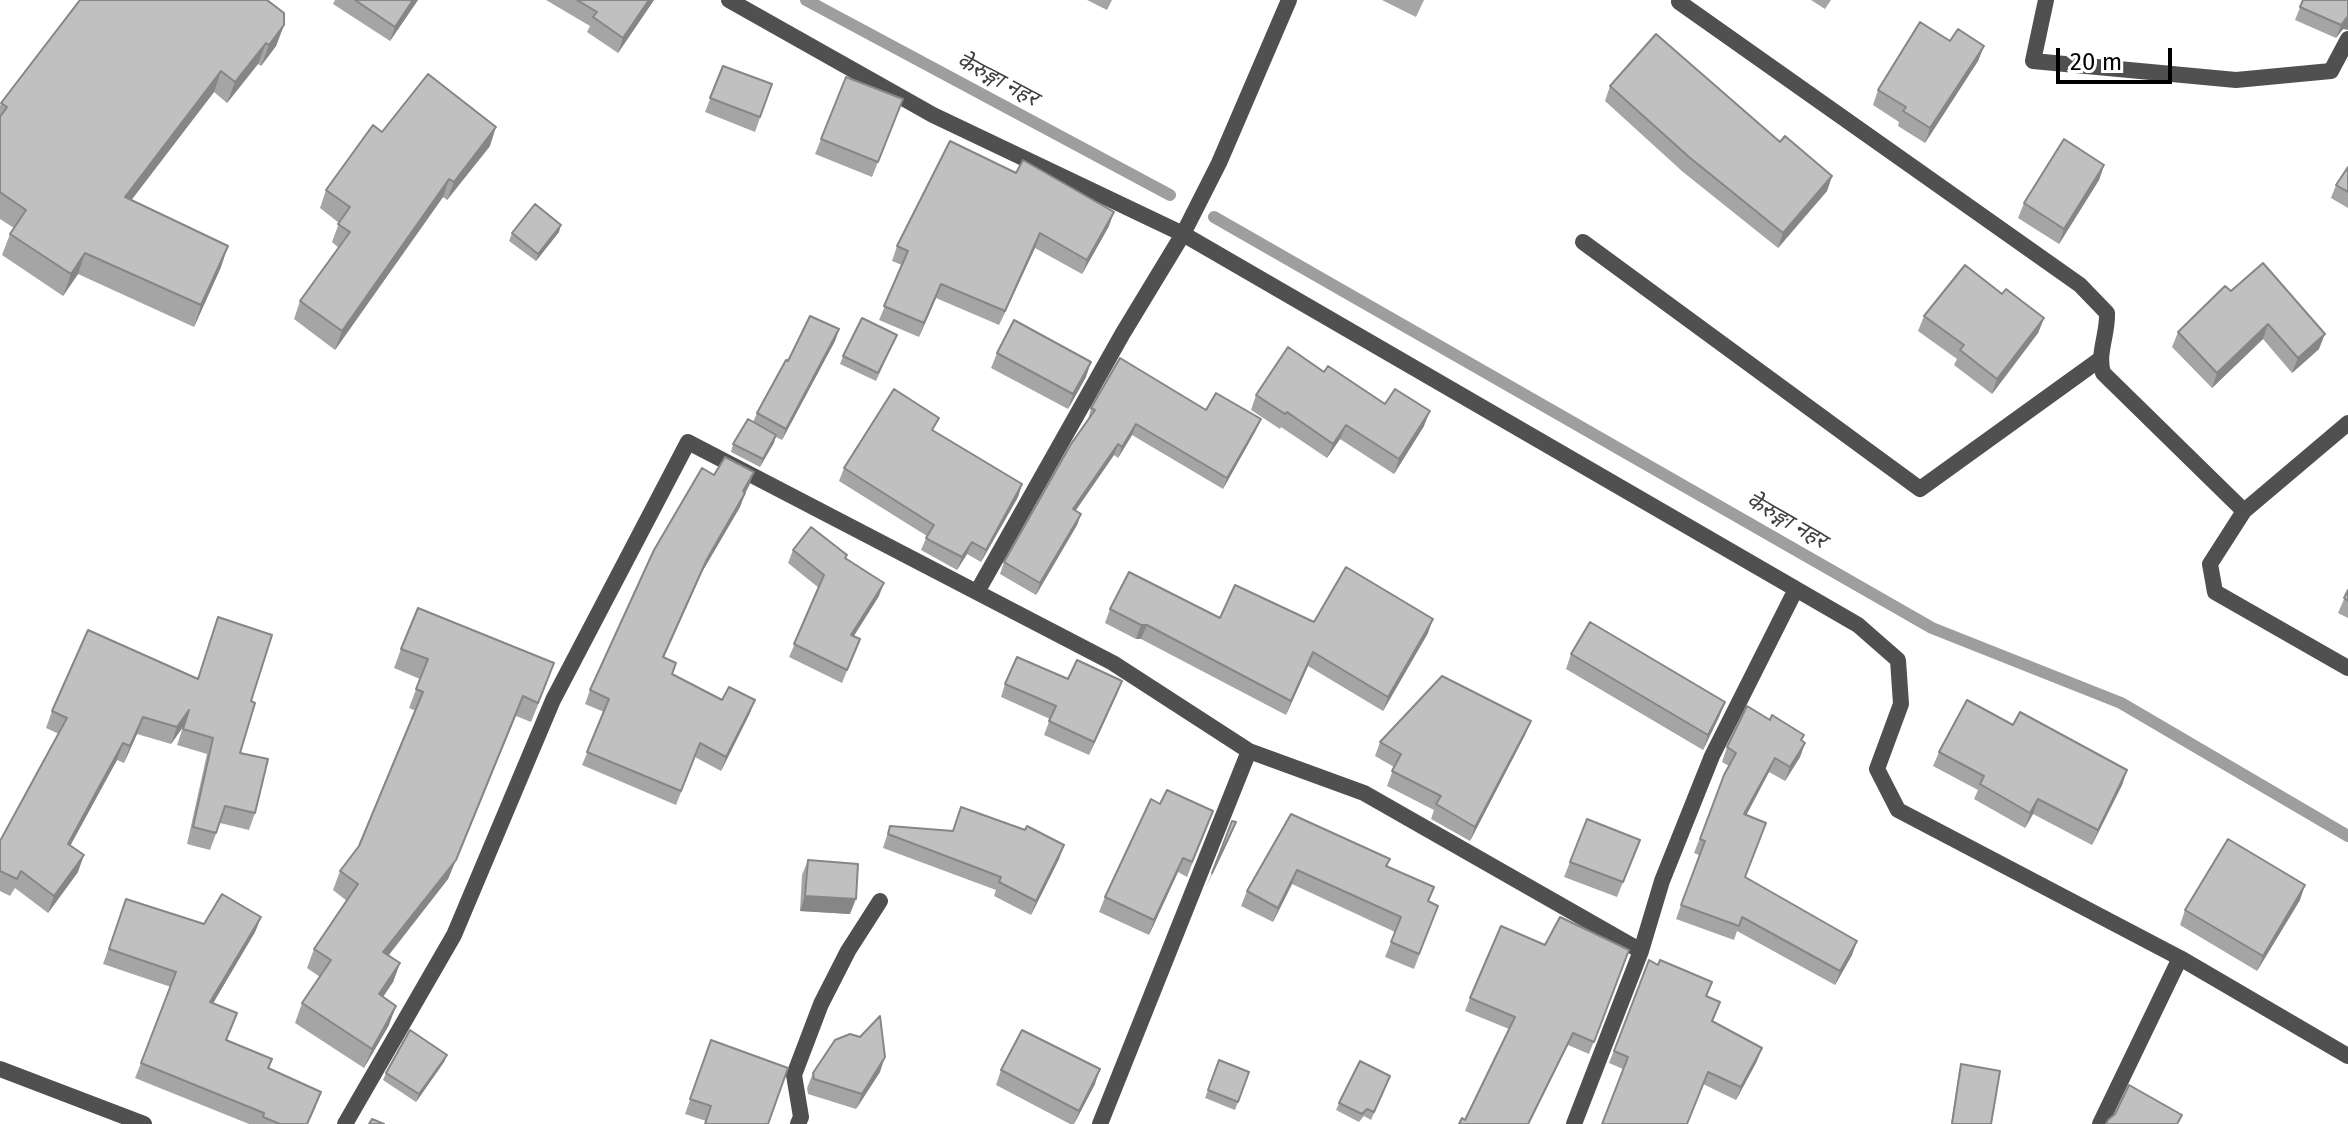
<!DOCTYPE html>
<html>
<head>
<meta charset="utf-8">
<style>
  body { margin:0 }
  #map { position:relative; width:2348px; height:1124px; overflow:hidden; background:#fff; font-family:"Fira Sans",sans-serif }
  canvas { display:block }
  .scale { position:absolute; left:2056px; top:48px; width:116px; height:36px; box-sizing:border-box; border:4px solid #000; border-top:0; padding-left:10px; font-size:24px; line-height:28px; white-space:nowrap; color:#000; -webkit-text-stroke:6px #fff; paint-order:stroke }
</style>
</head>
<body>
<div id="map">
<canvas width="2348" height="1124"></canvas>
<div class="scale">20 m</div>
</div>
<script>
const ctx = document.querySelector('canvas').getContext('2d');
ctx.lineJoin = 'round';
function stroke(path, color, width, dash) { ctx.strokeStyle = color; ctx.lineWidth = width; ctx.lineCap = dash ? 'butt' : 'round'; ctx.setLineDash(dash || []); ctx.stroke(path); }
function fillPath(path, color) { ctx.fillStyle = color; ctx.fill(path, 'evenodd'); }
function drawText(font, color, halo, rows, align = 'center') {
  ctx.font = font + ' "Fira Sans","Noto Sans Devanagari",sans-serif'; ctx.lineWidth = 6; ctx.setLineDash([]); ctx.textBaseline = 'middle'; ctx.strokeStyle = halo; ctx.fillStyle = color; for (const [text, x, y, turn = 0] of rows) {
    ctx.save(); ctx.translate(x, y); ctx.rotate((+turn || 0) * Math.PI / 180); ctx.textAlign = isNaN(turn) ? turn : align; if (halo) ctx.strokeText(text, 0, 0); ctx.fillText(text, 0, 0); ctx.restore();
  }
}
stroke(new Path2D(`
  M806 0 1170 195
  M1214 217 1932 628 2121 703 2348 836`), '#9e9e9e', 12);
stroke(new Path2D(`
  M729 0 933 115 1183 234 1858 625 1898 660 1901 704 1877 769 1898 810 2180 958 2348 1056
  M2046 0 2033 61 2236 80 2331 71 2348 39
  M1679 2 2080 285 2107 313C2108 334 2097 353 2103 373L2244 511
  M1583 242 1920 489 2099 360
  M2348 423 2244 511 2210 564 2215 592 2348 668
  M977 592 1123 333 1183 234 1219 163 1289 0
  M1641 951 1662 881 1712 756 1796 589
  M0 1069 144 1124
  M345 1124 454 935 553 700 688 442 1113 663 1249 751
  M798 1124 801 1117 794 1075 821 1004 848 951 880 901
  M1100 1124 1249 751 1364 793 1641 951 1574 1124
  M2100 1124 2180 958`), '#505050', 16);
fillPath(new Path2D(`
  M335 0H418L390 41 333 4Z
  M546 0H654L618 53 587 32 590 26Z
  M1087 0H1112L1107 10Z
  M1382 0H1424L1416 17Z
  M1811 0H1831L1825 9Z
  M2303 0H2348L2343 29 2336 38 2295 20Z
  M284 25 276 46 261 66 258 64 227 103 214 92 131 200 221 267 194 327 78 274 63 296 2 255 10 234 14 228 0 219V106L1 103Z
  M1950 41 1984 46 1978 61 1925 143 1898 126 1899 122 1873 105 1878 90Z
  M723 66 772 84 755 132 705 112Z
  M846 77 903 99 872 177 815 154Z
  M1610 86 1780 142 1832 176 1827 191 1778 248 1683 172 1605 101Z
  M382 132 490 146 447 200 443 197 335 350 294 319 300 301 339 248 332 242 339 223 320 208 326 190Z
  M2104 165 2099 180 2059 244 2018 218 2024 203Z
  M2348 167V208L2331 198 2336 185Z
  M1109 226 1082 274 1035 248 999 325 936 298 919 337 879 320 902 265 892 261 897 246Z
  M559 232 536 261 509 241 512 233Z
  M2231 291 2319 349 2292 373 2263 339 2212 388 2172 347 2178 332Z
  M2002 294 2044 318 2038 333 1992 394 1954 365 1957 359 1918 331 1924 316Z
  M839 329 835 341 782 440 776 437 760 467 731 452 733 444 753 422 757 413 788 361Z
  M897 335 876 381 840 364 843 356Z
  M997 353 1086 377 1068 409 991 368Z
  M1324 372 1424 426 1394 474 1340 439 1327 458 1281 427 1280 429 1251 410 1256 395Z
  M1091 408 1206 410 1256 430 1223 489 1132 435 1118 458 1114 455 1076 510 1081 514 1077 525 1036 595 1000 574 1004 562 1088 420Z
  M935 431 1022 484 1018 497 981 562 967 554 957 570 921 550 927 536 839 481 844 468Z
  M754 472 740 507 702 572 664 657 672 674 750 713 721 771 695 757 676 805 582 765 604 712 585 704 590 690 714 475Z
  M793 550 847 555 846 558 879 596 854 636 860 639 842 683 789 657 819 588 788 563Z
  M2348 590V618L2338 613Z
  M1110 609 1220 618 1314 622 1428 633 1383 711 1308 666 1286 715 1141 639H1136L1105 623Z
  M401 649 547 683 531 722 516 716 448 879 389 955 400 963 393 982 383 997 389 1025 364 1068 295 1023 302 1003 320 977 307 968 314 949 347 901 333 890 340 871 359 846 416 711 409 708 420 679 394 668Z
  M1571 654 1725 702 1719 717 1703 750 1566 669Z
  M197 679 251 701 240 753 255 813 249 830 220 823 210 850 187 844 207 754 177 745 183 727 171 744 137 734 124 763 117 760 70 845 78 872 48 913 15 888 10 896 0 891V841L59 734 46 728 52 711Z
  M1068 679 1122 681 1089 755 1044 735 1050 719 1001 697 1005 684Z
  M2013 725 2127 770 2122 785 2092 845 2033 814 2025 828 1974 799 1978 790 1933 766 1939 752Z
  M1525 735 1470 841 1431 819 1434 810 1387 786 1394 767 1375 756 1380 742Z
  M1802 741 1805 743 1800 757 1785 781 1769 772 1746 815 1745 878 1852 955 1835 985 1737 931 1734 940 1676 919 1699 855 1694 853 1724 775 1729 766 1722 762 1727 747Z
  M1160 804 1213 811 1187 877 1178 872 1149 935 1099 912 1105 897Z
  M1291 814 1387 866 1428 902 1438 906 1414 969 1385 957 1395 932 1292 884 1273 922 1241 906 1247 891Z
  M1587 819 1640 840 1617 897 1564 877Z
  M890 826 1064 845 1059 859 1031 915 994 896 996 890 883 848Z
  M808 860 850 914 800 911 802 875Z
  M126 899 204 924 261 917 255 932 213 1003 227 1040 272 1059 269 1069 316 1106 308 1124H249L135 1078 171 987 103 964Z
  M2300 900 2257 971 2180 925 2185 910Z
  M1545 945 1629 950 1589 1054 1568 1045 1465 1120 1509 1029 1465 1011 1470 998Z
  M1649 960 1707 996 1713 1021 1757 1061 1736 1100 1703 1084 1623 1069 1609 1063Z
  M711 1040 788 1068 706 1121 685 1114Z
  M447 1055 444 1062 416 1102 383 1080 386 1073Z
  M1219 1060 1249 1072 1235 1110 1205 1098Z
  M1961 1064 1991 1124H1951L1959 1072Z
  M1001 1070 1095 1084 1074 1124H1070L996 1085Z
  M880 1072 856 1109 808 1094 807 1088 813 1073Z
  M1390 1076 1371 1120 1364 1116 1359 1122 1336 1110 1339 1103Z`), '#a5a5a5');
fillPath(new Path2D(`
  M413 0H418L390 41 395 27Z
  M649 0H654L618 53 623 38Z
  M2348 16V30L2343 29 2336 38 2341 25Z
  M284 25 276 46 261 66 269 45Z
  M266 43 258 64 227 103 235 82Z
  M1984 46 1978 61 1925 143 1930 128Z
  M221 71 214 92 117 219 125 197Z
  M496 127 490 146 447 200 454 182Z
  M2104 165 2099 180 2059 244 2064 229Z
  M1832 176 1827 191 1778 248 1783 233Z
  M449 179 443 197 335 350 342 331Z
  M1114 212 1109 226 1082 274 1087 260Z
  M561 225 559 232 536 261 538 254Z
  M1040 233 1035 248 999 325 1005 311Z
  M228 246 221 267 194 327 201 305Z
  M85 253 78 274 63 296 71 274Z
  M941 284 936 298 919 337 924 323Z
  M2044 318 2038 333 1992 394 1997 379Z
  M2268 324 2263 339 2212 388 2217 373Z
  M839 329 835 341 782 440 786 429Z
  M2325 334 2319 349 2292 373 2298 358Z
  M1091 362 1086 377 1068 409 1073 394Z
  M1430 411 1424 426 1394 474 1399 459Z
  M1261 419 1256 430 1223 489 1227 478Z
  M1136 424 1132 435 1118 458 1122 447Z
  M1346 425 1340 439 1327 458 1333 444Z
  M776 435 774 443 760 467 763 459Z
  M1118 444 1114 455 1069 520 1073 509Z
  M754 472 749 486 738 505 743 491Z
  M1022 484 1018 497 981 562 986 550Z
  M745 493 740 507 702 572 658 671 707 559Z
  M1081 514 1077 525 1036 595 1040 583Z
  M972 542 967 554 957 570 962 557Z
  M884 583 879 596 846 648 851 635Z
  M1433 619 1428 633 1383 711 1388 697Z
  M1141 625H1147L1141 639H1136Z
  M1313 652 1308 666 1286 715 1291 701Z
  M1122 681 1117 694 1089 755 1094 742Z
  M523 696 448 879 376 971 383 952Z
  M755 700 750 713 721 771 726 757Z
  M1725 702 1719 717 1703 750 1708 735Z
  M189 710 183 727 171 744 177 727Z
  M143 717 137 734 124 763 130 746Z
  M1531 721 1525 735 1470 841 1475 827Z
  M123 743 117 760 62 861 68 844Z
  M1805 743 1800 757 1785 781 1790 767Z
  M1775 758 1769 772 1739 829 1744 814Z
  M2127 770 2122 785 2092 845 2098 830Z
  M2038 799 2033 814 2025 828 2030 813Z
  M1236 822 1230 837 1206 887 1212 873Z
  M1064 845 1059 859 1031 915 1036 901Z
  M84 855 78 872 48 913 54 896Z
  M1183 858 1178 872 1149 935 1154 920Z
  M1297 870 1292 884 1273 922 1278 908Z
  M2305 885 2300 900 2257 971 2263 956Z
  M805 896 856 899 850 914 800 911Z
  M261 917 255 932 205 1017 210 1002Z
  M1857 941 1852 955 1835 985 1840 971Z
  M400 963 393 982 372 1013 379 994Z
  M396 1006 389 1025 364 1068 372 1049Z
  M1573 1033 1568 1045 1529 1124H1528Z
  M1762 1048 1757 1061 1736 1100 1741 1087Z
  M447 1055 444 1062 416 1102 419 1094Z
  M885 1057 880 1072 856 1109 862 1094Z
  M1100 1069 1095 1084 1074 1124 1079 1111Z`), '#868686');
const building = new Path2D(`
  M80 0H267L284 13V25L269 45 266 43 235 82 221 71 125 197 228 246 201 305 85 253 71 274 10 234 26 210 0 192V117L7 107 1 103Z
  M355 0H413L395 27Z
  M577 0H649L623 38 593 17 597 12Z
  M2303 0H2348V16L2341 25 2300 7Z
  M1920 22 1950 41 1958 29 1984 46 1930 128 1903 111 1906 107 1878 90Z
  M1656 34 1780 142 1785 136 1832 176 1783 233 1689 157 1610 86Z
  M723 66 772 84 760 117 710 98Z
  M428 74 496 127 454 182 449 179 342 331 300 301 350 232 338 224 350 207 326 190 373 125 382 132Z
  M846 77 903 99 878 162 821 139Z
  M2064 139 2104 165 2064 229 2024 203Z
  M950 141 1016 173 1023 160 1114 212 1087 260 1040 233 1005 311 941 284 924 323 884 306 908 251 897 246Z
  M2348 167V192L2336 185Z
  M535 204 561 225 538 254 512 233Z
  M2263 263 2325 334 2298 358 2268 324 2217 373 2178 332 2225 286 2231 291Z
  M1965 265 2002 294 2006 289 2044 318 1997 379 1960 350 1964 345 1924 316Z
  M810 316 839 329 786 429 757 413 786 360 788 361Z
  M862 318 897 335 878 373 843 356Z
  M1014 320 1091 362 1073 394 997 353Z
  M1288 347 1324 372 1328 366 1385 404 1395 389 1430 411 1399 459 1346 425 1333 444 1287 412 1285 414 1256 395Z
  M1120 358 1206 410 1216 393 1261 419 1227 478 1136 424 1122 447 1118 444 1073 509 1081 514 1040 583 1004 562 1071 444 1095 410 1091 408Z
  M894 389 939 418 932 430 1022 484 986 550 972 542 962 557 931 541 926 538 934 525 844 468Z
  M748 419 776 435 763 459 733 444Z
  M725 457 754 472 743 491 745 493 707 559 663 657 676 663 672 674 722 700 729 687 755 700 726 757 700 743 681 791 587 752 609 699 590 690 654 550 702 468 714 475Z
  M811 527 847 555 845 558 884 583 851 635 860 639 847 670 794 644 824 575 793 550Z
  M1346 567 1433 619 1388 697 1313 652 1291 701 1147 625H1141L1110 609 1129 572 1220 618 1235 585 1314 622Z
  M2348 590V601L2344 598Z
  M418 608 554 663 538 703 523 696 456 860 383 952 400 963 379 994 396 1006 372 1049 302 1003 331 960 314 949 358 884 340 871 359 846 423 692 416 689 428 659 401 649Z
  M218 617 272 635 251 701 255 703 240 753 268 759 255 813 225 806 216 833 193 827 213 738 183 729 189 710 177 727 143 717 130 746 123 743 68 844 84 855 54 896 21 871 17 879 0 871V841L67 718 52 711 88 630 198 679Z
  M1590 622 1725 702 1708 735 1571 654Z
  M1017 657 1068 679 1077 660 1122 681 1094 742 1049 721 1056 706 1005 684Z
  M1442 676 1531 721 1475 827 1436 804 1441 796 1392 771 1401 754 1380 742Z
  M1967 700 2013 725 2020 712 2127 770 2098 830 2038 799 2030 813 1980 784 1984 776 1939 752Z
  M1747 706 1770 720 1772 715 1804 735 1801 740 1805 743 1790 767 1775 758 1744 814 1766 823 1745 877 1857 941 1840 971 1742 917 1739 926 1681 905 1705 841 1700 839 1724 775 1736 753 1727 747Z
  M1167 790 1213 811 1192 862 1183 858 1154 920 1105 897 1151 799 1160 804Z
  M961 807 1025 830 1027 826 1064 845 1036 901 999 882 1001 877 888 834 890 826 953 831Z
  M1291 814 1390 859 1386 866 1434 887 1428 901 1438 906 1419 954 1391 942 1401 917 1297 870 1278 908 1247 891Z
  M1587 819 1640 840 1623 882 1570 862Z
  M1232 821 1236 822 1212 873Z
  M2228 839 2305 885 2263 956 2185 910Z
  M808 860 858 864 856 899 805 896Z
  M222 894 261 917 210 1002 237 1013 226 1040 272 1059 268 1068 321 1092 307 1124H280L263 1117 264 1113 141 1063 176 972 109 949 126 899 204 924Z
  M1560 917 1629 950 1594 1042 1573 1033 1528 1124H1459L1462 1118 1465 1120 1515 1017 1470 998 1501 926 1545 945Z
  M1649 960 1658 965 1660 960 1712 982 1706 996 1720 1002 1712 1021 1762 1048 1741 1087 1708 1072 1687 1124H1602L1628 1057 1614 1051Z
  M880 1016 885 1057 862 1094 814 1079 813 1073 835 1040 850 1034 860 1037Z
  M410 1030 447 1055 419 1094 386 1073Z
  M1022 1030 1100 1069 1079 1111 1001 1070Z
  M711 1040 788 1068 768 1124H705L711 1106 690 1099Z
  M1219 1060 1249 1072 1238 1102 1208 1090Z
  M1360 1061 1390 1076 1374 1112 1367 1109 1362 1114 1339 1103Z
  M1961 1064 2000 1071 1991 1124H1952Z
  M2129 1085 2182 1115 2177 1124H2106L2108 1120 2115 1114Z
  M372 1119 384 1124H369Z`);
fillPath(building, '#c0c0c0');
stroke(building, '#868686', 2);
drawText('italic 22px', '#3f3f3f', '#fff', [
  ["केेरुङ्गा नहर",997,80,28],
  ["केेरुङ्गा नहर",1786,521,30]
]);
</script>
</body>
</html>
